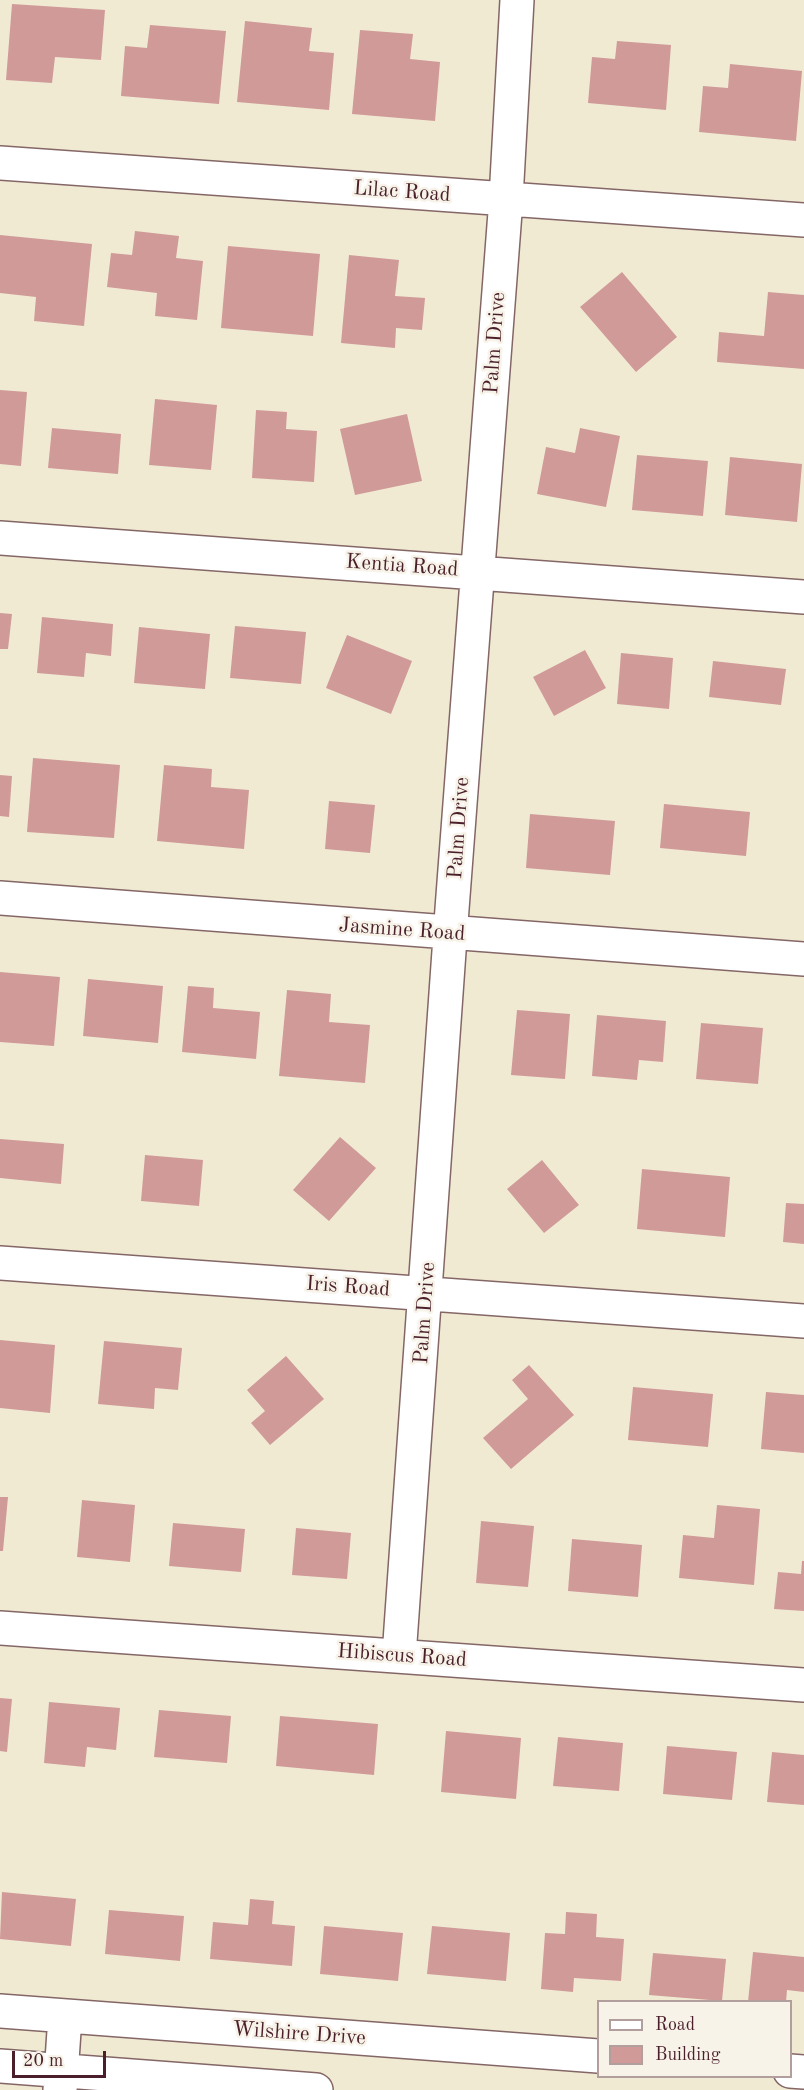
<!DOCTYPE html>
<html>
<head>
<meta charset="utf-8">
<style>
  body { margin:0 }
  #map { position:relative; width:804px; height:2090px; overflow:hidden; background:#f1ead3; font-family:"Old Standard TT",serif }
  canvas { display:block }
  .legend { position:absolute; left:597px; top:2000px; width:195px; height:78px; box-sizing:border-box; background:#f7f3e8; border:2px solid #b29e9c; margin:0; padding:8px 10px; list-style:none; font-size:18px; color:#4a1f2b }
  .legend li { display:flex; align-items:center; gap:12px; height:30px }
  .legend b { width:30px; border:2px solid #b29e9c }
  .scale { position:absolute; left:12px; top:2051px; width:94px; height:27px; box-sizing:border-box; border:3px solid #4a1f2b; border-top:0; padding-left:8px; font-size:18px; line-height:21px; white-space:nowrap; color:#4a1f2b; -webkit-text-stroke:4px #f7f3e8; paint-order:stroke }
</style>
</head>
<body>
<div id="map">
<canvas width="804" height="2090"></canvas>
<ul class="legend">
<li><b style="height:8px;background:#fff"></b>Road</li>
<li><b style="height:16px;background:#d09a98"></b>Building</li>
</ul>
<div class="scale">20 m</div>
</div>
<script>
const ctx = document.querySelector('canvas').getContext('2d');
ctx.lineJoin = 'round';
function fillPath(path, color) { ctx.fillStyle = color; ctx.fill(path, 'evenodd'); }
function stroke(path, color, width, dash) { ctx.strokeStyle = color; ctx.lineWidth = width; ctx.lineCap = dash ? 'butt' : 'round'; ctx.setLineDash(dash || []); ctx.stroke(path); }
function drawText(font, color, halo, rows, align = 'center') {
  ctx.font = font + ' "Old Standard TT",serif'; ctx.lineWidth = 5; ctx.setLineDash([]); ctx.textBaseline = 'middle'; ctx.strokeStyle = halo; ctx.fillStyle = color; for (const [text, x, y, turn = 0] of rows) {
    ctx.save(); ctx.translate(x, y); ctx.rotate((+turn || 0) * Math.PI / 180); ctx.textAlign = isNaN(turn) ? turn : align; if (halo) ctx.strokeText(text, 0, 0); ctx.fillText(text, 0, 0); ctx.restore();
  }
}
fillPath(new Path2D(`
  M12 4 105 10 101 60 55 57 52 83 6 80Z
  M245 21 312 28 309 51 334 53 329 110 237 102Z
  M150 25 226 31 219 104 121 96 125 46 147 48Z
  M360 30 413 34 410 59 440 62 435 121 352 114Z
  M617 41 671 45 666 110 588 103 592 57 615 59Z
  M730 64 802 71 796 141 699 132 703 86 728 88Z
  M135 231 179 236 176 258 203 261 197 320 155 316 157 293 107 287 111 253 132 255Z
  M0 235 92 244 84 326 34 321 36 297 0 293Z
  M228 246 320 254 313 336 221 328Z
  M349 255 399 260 395 296 425 298 422 330 396 328 395 348 341 343Z
  M622 272 677 337 636 372 580 307Z
  M768 292 804 295V369L717 362 719 332 764 336Z
  M0 390 27 392 21 466 0 464Z
  M155 399 217 405 211 470 149 465Z
  M256 410 287 412 286 429 317 431 314 482 252 478Z
  M407 414 422 481 355 495 340 429Z
  M52 428 121 434 118 474 48 468Z
  M580 428 620 436 606 507 537 494 546 447 575 453Z
  M637 455 708 461 703 516 632 510Z
  M730 457 802 464 797 522 725 515Z
  M0 613 12 614 8 649H0Z
  M42 617 113 624 111 656 86 653 84 677 37 673Z
  M235 626 306 632 301 684 230 678Z
  M139 627 210 634 205 689 134 683Z
  M347 635 412 661 391 714 326 688Z
  M585 650 606 688 554 716 533 677Z
  M621 653 673 658 669 709 617 704Z
  M713 661 786 669 781 705 709 697Z
  M33 758 120 765 114 838 27 832Z
  M164 765 212 769 211 787 249 790 244 849 157 841Z
  M0 775 12 776 9 817 0 816Z
  M329 801 375 805 370 853 325 849Z
  M664 804 750 812 746 856 660 848Z
  M530 814 615 821 610 875 526 868Z
  M0 972 60 977 54 1046 0 1042Z
  M88 979 163 986 158 1043 83 1036Z
  M188 986 214 988 213 1008 260 1012 256 1059 182 1052Z
  M287 990 331 994 329 1022 370 1025 365 1083 279 1076Z
  M517 1010 570 1014 565 1079 511 1075Z
  M597 1015 666 1021 663 1062 639 1060 637 1080 592 1076Z
  M701 1023 763 1028 758 1084 696 1079Z
  M340 1137 376 1168 329 1221 293 1190Z
  M0 1139 64 1144 61 1184 0 1178Z
  M145 1155 203 1160 199 1206 141 1201Z
  M542 1160 579 1205 544 1233 507 1189Z
  M642 1169 730 1177 725 1237 637 1229Z
  M786 1203 804 1204V1244L783 1242Z
  M0 1340 55 1345 50 1413 0 1408Z
  M104 1341 182 1348 178 1390 155 1388 154 1409 98 1404Z
  M286 1356 324 1399 270 1445 251 1423 265 1411 247 1390Z
  M529 1365 574 1415 511 1469 483 1438 528 1399 512 1380Z
  M633 1387 713 1394 708 1447 628 1440Z
  M766 1392 804 1395V1453L761 1449Z
  M0 1497H8L3 1551H0Z
  M82 1500 135 1505 130 1562 77 1557Z
  M717 1505 760 1509 754 1585 679 1578 683 1535 714 1538Z
  M481 1521 534 1526 528 1587 476 1583Z
  M173 1523 245 1529 241 1572 169 1566Z
  M296 1528 351 1533 347 1579 292 1575Z
  M572 1539 642 1545 638 1597 568 1591Z
  M802 1561H804V1611L774 1609 778 1572 801 1574Z
  M0 1698 12 1699 7 1752 0 1751Z
  M49 1702 120 1708 116 1750 87 1747 85 1767 44 1763Z
  M159 1710 231 1716 227 1763 154 1757Z
  M280 1716 378 1724 374 1775 276 1766Z
  M446 1731 521 1738 516 1799 441 1792Z
  M558 1737 623 1743 619 1791 553 1786Z
  M667 1746 737 1752 732 1800 663 1794Z
  M772 1752 804 1755V1805L767 1802Z
  M2 1892 76 1899 71 1946 0 1939Z
  M250 1899 274 1901 272 1924 295 1926 292 1966 210 1959 213 1922 248 1925Z
  M109 1910 184 1916 180 1961 105 1954Z
  M566 1912 597 1914 596 1937 624 1939 621 1981 574 1978 573 1992 541 1989 545 1933 565 1934Z
  M324 1926 403 1933 398 1981 320 1974Z
  M432 1926 510 1933 506 1981 427 1974Z
  M753 1952 804 1957V1992L787 1990 786 2002H748Z
  M653 1953 726 1959 722 2001 649 1995Z`), '#d09a98');
const minor = new Path2D(`
  M0 163 804 220
  M0 538 804 597
  M0 898 804 959
  M0 1263 804 1321
  M0 1628 804 1685
  M399 1656 452 909 506 199 517 0
  M0 2011 598 2056
  M0 2066 316 2090
  M790 2071 804 2072
  M60 2090 65 2016`);
stroke(minor, '#846666', 36);
stroke(minor, '#fff', 33);
drawText('21px', '#4a1f2b', '#f7f3e8', [
  ["Lilac Road",402,192,4],
  ["Palm Drive",495,343,-86],
  ["Kentia Road",402,566,4],
  ["Palm Drive",459,828,-86],
  ["Jasmine Road",402,930,4],
  ["Iris Road",348,1287,4],
  ["Palm Drive",425,1313,-86],
  ["Hibiscus Road",402,1656,4],
  ["Wilshire Drive",299,2034,4]
]);
</script>
</body>
</html>
